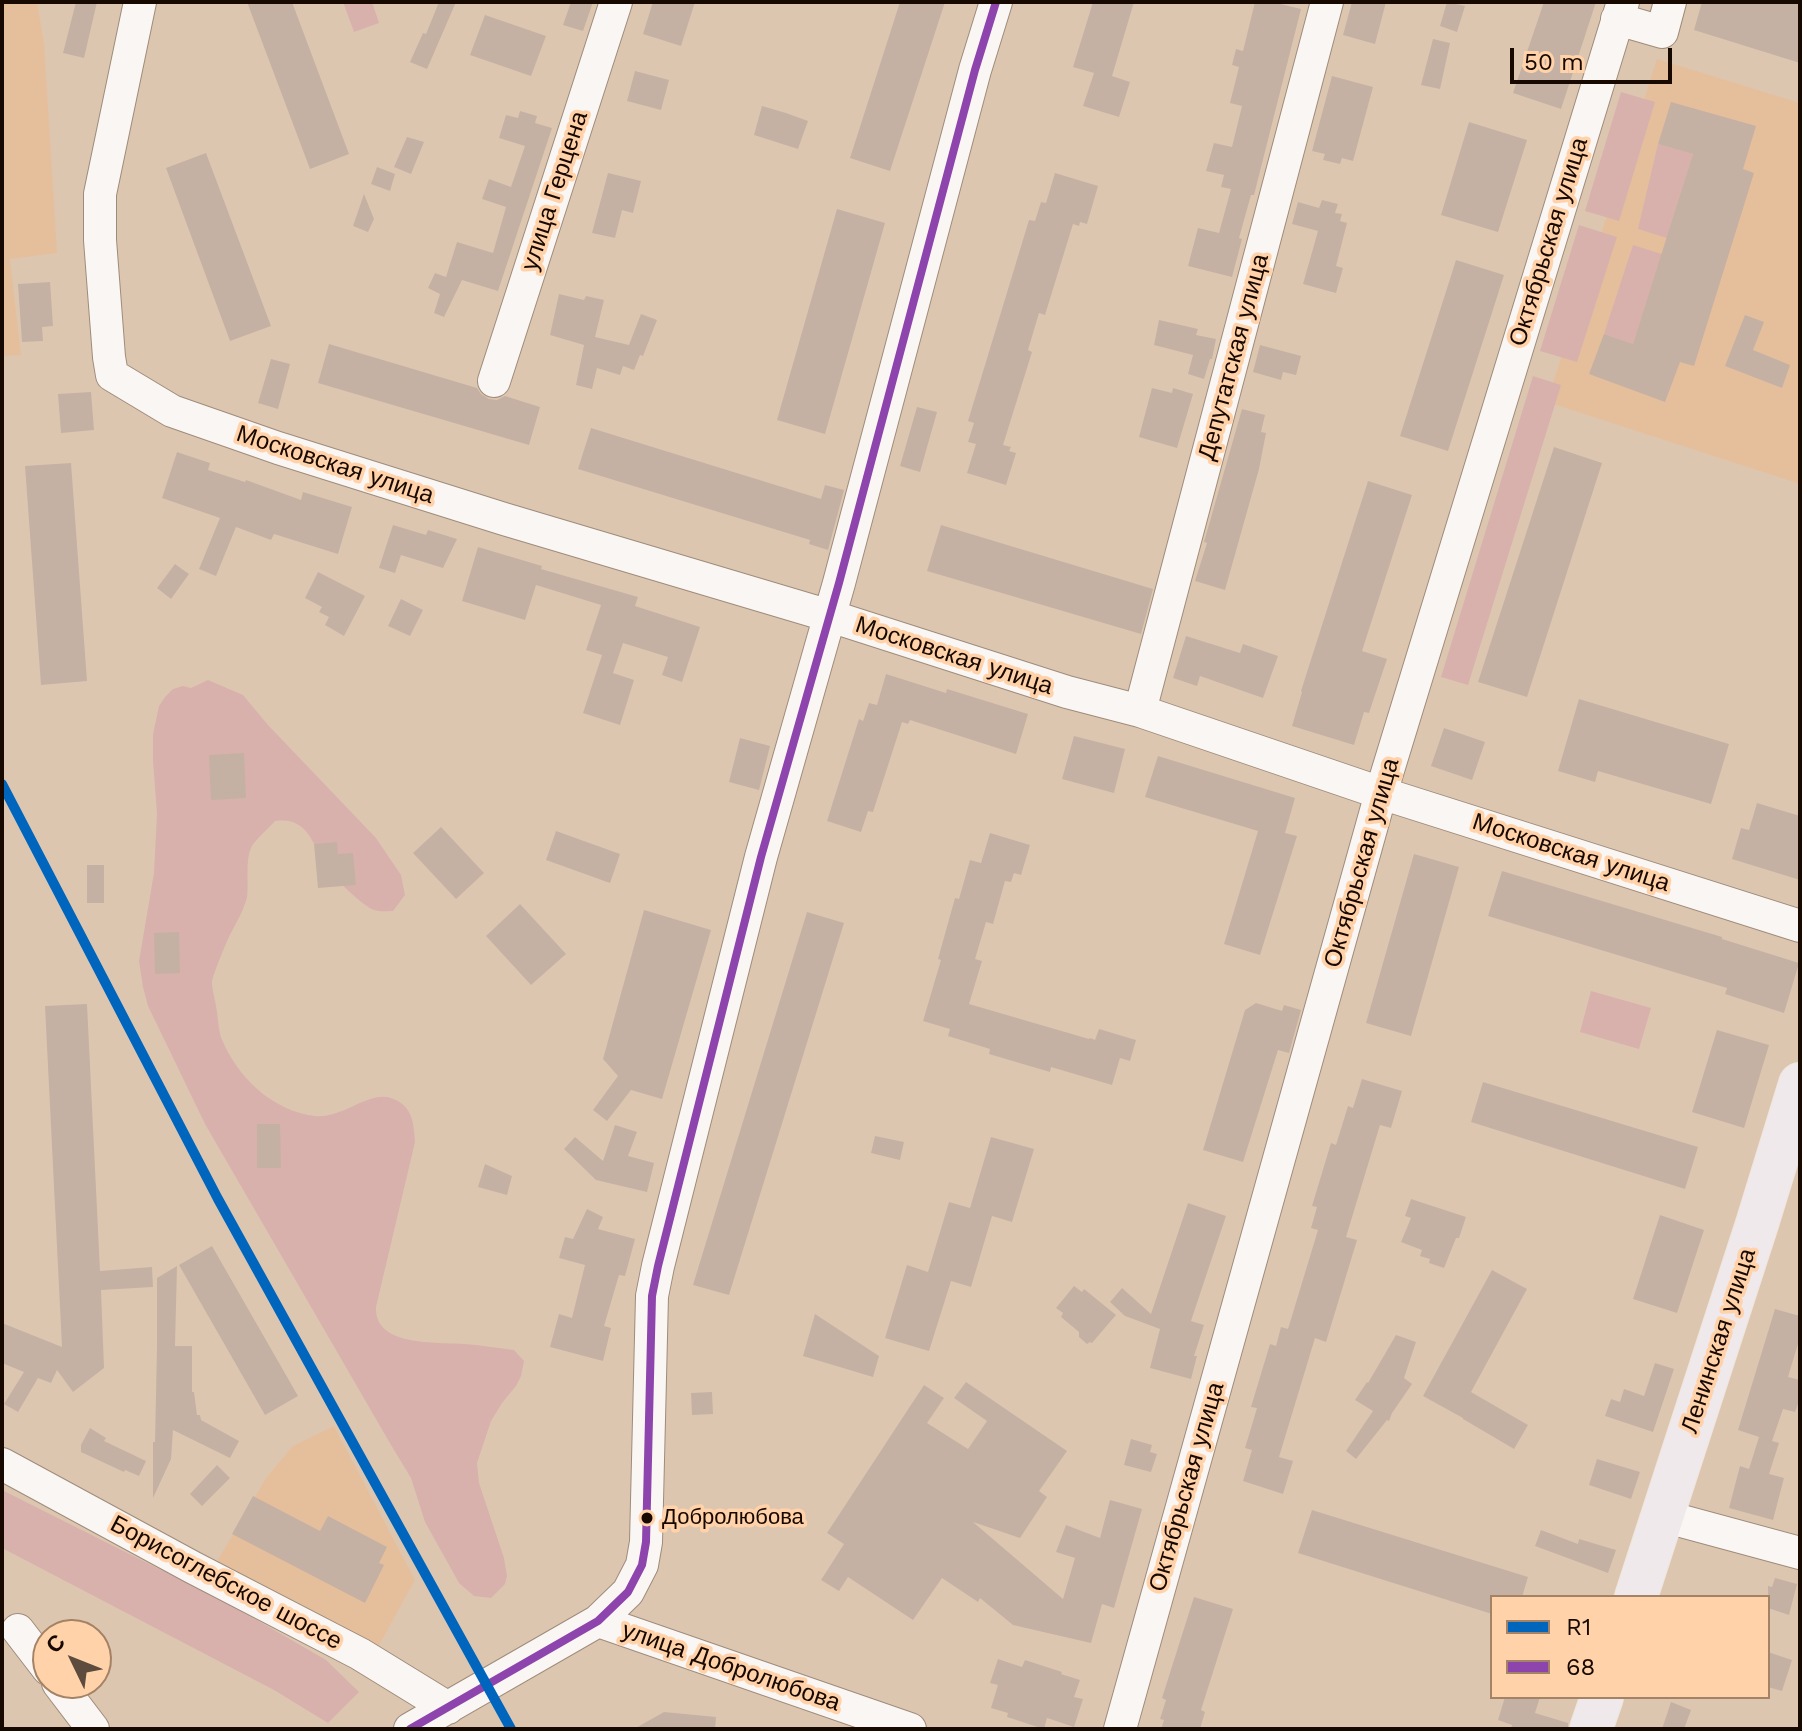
<!DOCTYPE html>
<html>
<head>
<meta charset="utf-8">
<style>
  body { margin:0 }
  #map { position:relative; width:1802px; height:1731px; overflow:hidden; background:#ddc6b0; font-family:"Work Sans",sans-serif }
  canvas { display:block }
  .frame { position:absolute; inset:0; border:4px solid #180900; pointer-events:none }
  .legend { position:absolute; left:1490px; top:1595px; width:280px; height:104px; box-sizing:border-box; background:#ffd2a9; border:2px solid #a38265; margin:0; padding:10px 14px; list-style:none; font-size:24px; color:#180900 }
  .legend li { display:flex; align-items:center; gap:16px; height:40px }
  .legend b { width:40px; border:2px solid #a38265 }
  .north { position:absolute; left:32px; top:1619px; width:80px; height:80px; box-sizing:border-box; background:#ffd2a9; border:2px solid #a38265; border-radius:50%; rotate:313deg; font-size:22px; font-weight:700; line-height:32px; text-align:center; color:#180900 }
  .north::after { content:''; display:block; margin:auto; width:28px; height:36px; background:#5d4b3e; clip-path:polygon(50% 0,100% 100%,50% 72%,0 100%) }
  .scale { position:absolute; left:1510px; top:48px; width:162px; height:36px; box-sizing:border-box; border:4px solid #180900; border-top:0; padding-left:10px; font-size:24px; line-height:28px; white-space:nowrap; color:#180900; -webkit-text-stroke:6px #ffd2a9; paint-order:stroke }
</style>
</head>
<body>
<div id="map">
<canvas width="1802" height="1731"></canvas>
<div class="frame"></div>
<ul class="legend">
<li><b style="height:10px;background:#0065bd"></b>R1</li>
<li><b style="height:10px;background:#8e44ad"></b>68</li>
</ul>
<div class="north">С</div>
<div class="scale">50 m</div>
</div>
<script>
const ctx = document.querySelector('canvas').getContext('2d');
ctx.lineJoin = 'round';
function fillPath(path, color) { ctx.fillStyle = color; ctx.fill(path, 'evenodd'); }
function stroke(path, color, width, dash) { ctx.strokeStyle = color; ctx.lineWidth = width; ctx.lineCap = dash ? 'butt' : 'round'; ctx.setLineDash(dash || []); ctx.stroke(path); }
function drawText(font, color, halo, rows, align = 'center') {
  ctx.font = font + ' "Work Sans",sans-serif'; ctx.lineWidth = 7; ctx.setLineDash([]); ctx.textBaseline = 'middle'; ctx.strokeStyle = halo; ctx.fillStyle = color; for (const [text, x, y, turn = 0] of rows) {
    ctx.save(); ctx.translate(x, y); ctx.rotate((+turn || 0) * Math.PI / 180); ctx.textAlign = isNaN(turn) ? turn : align; if (halo) ctx.strokeText(text, 0, 0); ctx.fillText(text, 0, 0); ctx.restore();
  }
}
fillPath(new Path2D(`
  M2 2H37L44 43 57 253 10 259 21 355 2 356Z
  M1657 59 1800 103V484L1547 402Z
  M334 1426 415 1580 377 1649 216 1563 266 1478 293 1446Z`), '#e5bf9c');
fillPath(new Path2D(`
  M343 2H372L379 23 354 32Z
  M1621 92 1655 102 1619 221 1585 211Z
  M1658 144 1693 154 1667 238 1638 229Z
  M1579 225 1617 237 1577 362 1540 351Z
  M1633 245 1662 254 1633 344 1604 334Z
  M1533 376 1561 385 1468 685 1441 677Z
  M208 680 243 695 268 725 376 838 401 875 405 895 393 911C386 911 380 912 374 910 363 906 338 882 331 872 312 850 312 816 275 821 269 828 254 841 251 848 245 861 249 883 247 897 244 909 238 920 232 931 228 938 213 974 212 982 212 989 215 999 216 1006 218 1016 218 1027 221 1037 236 1076 272 1111 315 1116 343 1119 368 1091 391 1098 412 1105 414 1122 415 1142L376 1307C374 1347 437 1342 464 1344 480 1345 497 1348 514 1350L524 1361 521 1376 516 1386 502 1403 491 1421 477 1463 479 1483 504 1558 507 1576 505 1584 491 1598 474 1596 459 1583 425 1522 411 1478 391 1445 205 1124 148 1006 143 987 139 961 154 873 157 814 153 761V734L159 706 165 697 173 689 183 686 191 688Z
  M1591 991 1651 1008 1639 1049 1580 1032Z
  M2 1490 231 1605 326 1660 359 1692 328 1723 274 1690 2 1548Z`), '#d8b1ad');
fillPath(new Path2D(`
  M76 2H97L84 58 63 53Z
  M247 2H292L349 154 310 169Z
  M439 2H456L427 69 410 62 423 33 426 34Z
  M571 2H593L583 31 563 25Z
  M653 2H695L681 46 643 34Z
  M900 2H945L890 171 850 158Z
  M1093 2H1134L1112 76 1130 82 1119 117 1083 106 1094 73 1073 67Z
  M1255 2H1272L1301 9 1254 195H1251L1239 238 1242 239 1232 277 1188 266 1198 228 1219 233 1231 189 1221 187 1224 175 1206 171 1214 143 1232 147 1242 106 1230 103 1239 67 1232 65 1236 49 1243 51Z
  M1352 2H1386L1375 44 1343 35Z
  M1447 2 1465 6 1457 32 1440 26Z
  M1544 2H1596L1561 109 1513 93Z
  M1702 2H1800V63L1694 30Z
  M485 15 546 36 531 76 470 55Z
  M1433 39 1450 43 1440 89 1421 85Z
  M635 71 669 80 661 110 627 101Z
  M1332 76 1373 87 1353 161 1342 158 1340 164 1323 160 1325 154 1312 151Z
  M1671 102 1756 126 1743 169 1754 173 1694 366 1680 362 1665 402 1589 374 1604 334 1633 344 1693 154 1658 144Z
  M762 106 786 113 808 121 798 149 754 135Z
  M520 111 537 116 535 123 552 128 498 291 462 280 444 317 434 313 440 294 428 288 435 273 446 277 457 242 493 253 506 207 482 199 489 179 511 187 525 146 499 138 506 115 518 118Z
  M1469 122 1527 140 1498 232 1441 215Z
  M407 137 424 142 411 174 394 167Z
  M206 153 271 326 230 341 166 168Z
  M377 167 395 174 390 191 371 184Z
  M608 173 641 181 633 213 622 210 615 238 592 233Z
  M1055 173 1098 186 1087 224 1080 222 1079 226 1073 224 1045 315 1039 313 1028 350 1032 352 1003 445 1011 447 1009 451 1016 453 1006 485 967 473 976 444 968 442 974 423 968 421 1029 220 1035 221 1041 202 1046 203Z
  M364 194 374 219 368 232 353 226Z
  M1322 200 1338 204 1335 213 1342 214 1340 221 1347 223 1336 266 1343 268 1336 293 1303 284 1318 231 1292 224 1298 202 1319 208Z
  M837 209 885 223 825 434 777 420Z
  M1456 260 1504 275 1448 451 1400 436Z
  M50 282 53 326 42 327 43 341 22 342 18 284Z
  M559 294 584 300 586 296 604 300 595 337 629 345 641 314 657 320 643 356 640 355 634 370 623 366 620 375 597 368 592 389 576 385 584 345 550 335Z
  M1745 315 1764 322 1753 350 1790 365 1782 388 1725 366Z
  M1159 320 1198 329 1196 335 1216 339 1212 359H1210L1204 379 1188 374 1193 355 1154 345Z
  M329 344 477 388 481 394 489 399 497 400 505 396 540 407 529 445 318 383Z
  M1260 345 1301 356 1296 375 1283 372 1281 380 1253 372Z
  M271 359 290 364 278 409 258 403Z
  M1152 388 1172 393 1173 388 1193 394 1177 448 1139 437Z
  M91 392 94 430 61 433 58 394Z
  M917 407 937 412 920 472 900 466Z
  M1242 409 1265 415 1261 432 1266 433 1259 469 1225 590 1195 581 1207 543 1204 542Z
  M591 428 821 499 825 485 844 490 828 550 809 544 810 540 578 469Z
  M1554 447 1602 463 1527 697 1478 682Z
  M177 452 210 463 208 470 245 482 246 480 301 500 303 492 352 507 338 554 274 534 271 540 236 527 216 576 199 569 220 518 162 498Z
  M71 463 87 681 41 685 25 466Z
  M1368 481 1412 495 1362 651 1387 659 1369 713 1364 712 1354 745 1292 726 1302 692 1301 691Z
  M393 525 426 535 428 530 457 539 443 568 401 555 395 573 379 568Z
  M941 525 1153 589 1141 634 927 571Z
  M478 547 542 566 541 569 638 597 635 606 700 627 682 682 662 675 668 657 623 643 613 673 634 680 620 725 583 713 602 655 586 650 601 605 536 585 525 620 462 601Z
  M175 564 189 574 171 599 157 588Z
  M318 572 365 596 344 636 325 625 329 617 319 612 322 607 305 598Z
  M401 599 423 610 410 636 388 626Z
  M1186 636 1240 653 1243 644 1278 656 1263 698 1200 676 1197 686 1173 678Z
  M886 674 946 693 947 689 1028 714 1016 754 910 720 908 724 902 722 873 812 868 811 861 832 827 821 859 719 863 721 869 703 877 705Z
  M1579 699 1729 744 1711 804 1598 771 1595 782 1558 771Z
  M1444 728 1485 742 1472 780 1431 766Z
  M1074 736 1125 749 1114 793 1062 779Z
  M740 738 770 746 759 790 729 782Z
  M244 753 246 798 211 800 209 755Z
  M1158 756 1295 798 1285 833 1297 836 1260 955 1224 944 1258 831 1145 797Z
  M1757 803 1800 816V880L1732 859 1741 828 1749 830Z
  M441 827 484 873 456 899 413 853Z
  M556 831 620 854 610 883 546 860Z
  M990 833 1030 845 1021 875 1014 873 1011 882 1005 881 993 924 986 922 975 959 982 961 969 1004 1089 1039 1090 1038 1095 1040 1099 1029 1136 1040 1130 1061 1120 1058 1112 1085 1051 1067 1050 1072 989 1054 990 1049 948 1036 950 1029 923 1021 941 960 938 959 955 898 959 899 970 860 981 863Z
  M337 842 338 854 353 853 356 885 318 888 314 844Z
  M1414 854 1459 867 1411 1036 1366 1023Z
  M87 865H104V903H87Z
  M1502 871 1722 937V939L1799 963 1784 1013 1725 994 1727 988 1488 916Z
  M520 904 566 954 531 985 486 936Z
  M644 910 711 930 662 1099 631 1090 607 1121 593 1110 618 1076 603 1059Z
  M807 912 844 923 729 1295 693 1285Z
  M179 932 180 973 155 974 154 933Z
  M1256 1003 1282 1011 1284 1005 1301 1010 1289 1053 1278 1050 1243 1162 1203 1150 1245 1010Z
  M87 1004 100 1271 152 1267 153 1287 101 1290 104 1368 73 1392 57 1370 51 1383 38 1378 18 1412 4 1404 24 1372 2 1363V1323L62 1347 45 1006Z
  M1717 1030 1769 1045 1744 1128 1692 1112Z
  M1362 1079 1402 1091 1391 1128 1380 1125 1346 1237 1357 1240 1326 1342 1315 1338 1279 1457 1293 1461 1283 1494 1243 1481 1252 1450 1245 1448 1257 1408 1251 1407 1270 1344 1276 1346 1281 1327 1288 1329 1318 1230 1311 1228 1317 1207 1312 1206 1331 1143 1336 1145 1348 1106 1353 1108Z
  M1483 1082 1698 1147 1685 1189 1471 1122Z
  M257 1124H280L281 1168H257Z
  M615 1125 637 1132 628 1156 654 1163 647 1192 596 1180 564 1149 575 1137 603 1161Z
  M875 1136 904 1142 900 1160 871 1153Z
  M991 1137 1034 1149 1012 1222 992 1216 971 1287 951 1281 929 1351 885 1338 907 1265 928 1272 949 1202 970 1208Z
  M485 1164 512 1176 507 1195 478 1187Z
  M1411 1199 1466 1217 1459 1238H1456L1444 1268 1429 1263 1430 1259 1420 1256 1422 1250 1401 1242 1411 1218 1405 1216Z
  M1188 1203 1226 1216 1191 1321 1204 1325 1194 1356H1197L1191 1379 1150 1368 1160 1329 1125 1316 1110 1302 1122 1288 1151 1314Z
  M587 1209 603 1217 598 1229 635 1239 625 1276 619 1275 604 1326 611 1328 603 1361 550 1347 559 1314 572 1318 585 1265 559 1258 565 1237 573 1239Z
  M1660 1215 1704 1230 1677 1313 1633 1299Z
  M212 1246 298 1396 265 1415 179 1265Z
  M177 1266 175 1346H192V1392H194L197 1415H200L201 1420 239 1441 230 1458 173 1430 171 1459 153 1498V1442H155L157 1347V1278Z
  M1492 1270 1527 1289 1471 1392 1528 1425 1514 1449 1463 1419V1418L1423 1396Z
  M1074 1286 1082 1292 1084 1289 1116 1315 1092 1343 1090 1342 1087 1344 1079 1337V1332L1061 1317 1063 1313 1056 1308Z
  M1775 1309 1800 1316V1337L1788 1377 1800 1380V1398L1795 1412 1783 1409 1772 1441 1779 1443 1769 1474 1784 1478 1773 1520 1729 1508 1740 1466 1749 1469 1759 1437 1738 1430Z
  M815 1314 879 1356 873 1377 803 1356Z
  M1396 1335 1416 1342 1404 1378 1412 1384 1392 1413 1389 1421 1387 1420 1356 1459 1346 1451 1373 1411 1355 1400 1367 1382 1368 1383Z
  M1655 1363 1674 1369 1653 1432 1605 1416 1611 1399 1620 1402 1624 1389 1644 1396Z
  M966 1382 1067 1451 1039 1491 1047 1497 1020 1538 973 1522 1063 1599 1075 1558 1056 1552 1066 1525 1100 1538 1110 1500 1142 1509 1114 1608 1102 1604 1091 1643 1013 1625 980 1598 978 1602 942 1578 913 1620 848 1577 839 1591 821 1580 844 1544 827 1533 924 1385 944 1398 927 1423 968 1449 987 1421 954 1398Z
  M712 1392 713 1414 692 1415 691 1393Z
  M90 1428 106 1438 104 1441 146 1461 139 1476 125 1470 124 1472 81 1452V1445Z
  M1131 1439 1152 1445 1150 1452 1157 1454 1151 1472 1124 1465Z
  M1597 1459 1640 1472 1631 1499 1589 1485Z
  M217 1465 230 1478 202 1506 190 1494Z
  M253 1496 320 1531 328 1516 387 1547 379 1563 384 1565 365 1603 232 1534Z
  M1312 1510 1528 1577 1522 1597H1492V1614L1298 1553Z
  M1541 1530 1578 1544 1579 1539 1616 1550 1608 1573 1535 1546Z
  M1775 1578 1797 1584 1789 1615 1768 1608V1586L1772 1587Z
  M1194 1597 1233 1609 1201 1710 1205 1712 1200 1729H1161L1164 1720 1160 1719 1166 1700 1162 1698Z
  M1768 1652 1792 1660 1782 1691 1768 1687Z
  M998 1659 1022 1667 1025 1660 1062 1672 1061 1674 1080 1680 1074 1697 1083 1699 1074 1727 1047 1718 1044 1729 1007 1717 1008 1713 991 1708 998 1685 990 1683Z
  M1505 1697H1540L1535 1713 1568 1723V1729H1511L1512 1725 1498 1720Z
  M1671 1702 1691 1710 1684 1729H1662Z
  M664 1712 716 1717 715 1729H634Z`), '#c5b1a3');
const minor = new Path2D(`
  M140 2 100 194V240L109 357 112 375 172 411 278 448 504 519 830 616 1067 692 1140 711 1381 793 1800 926
  M1617 19 1662 32 1670 2
  M494 381 616 2
  M1140 711 1327 2
  M2 1464 192 1567 360 1654 448 1708
  M1663 1516 1800 1553
  M598 1621 910 1729
  M18 1630 48 1669
  M58 1683 93 1729
  M410 1729 598 1621 628 1592 642 1565 646 1542 652 1296 658 1266 761 857 839 583 975 70 996 2
  M1120 1729 1381 793 1623 2`);
const major = new Path2D(`
  M1636 1597 1757 1224 1800 1084
  M1591 1729 1602 1697`);
stroke(minor, '#9e8c7b', 34);
stroke(major, '#f0e5db', 44);
stroke(minor, '#faf6f3', 32);
stroke(major, '#efe9ec', 42);
stroke(new Path2D(`
  M410 1729 598 1621 628 1592 642 1565 646 1542 652 1296 658 1266 761 857 839 583 975 70 996 2`), '#8e44ad', 8);
stroke(new Path2D(`
  M2 784 218 1199 511 1729`), '#0065bd', 10);
for (const [x, y, r, color] of [
  [647,1518,7,"#180900"]
]) { const dot = new Path2D(); dot.arc(x, y, r, 0, 2 * Math.PI); ctx.fillStyle = color; ctx.fill(dot); stroke(dot, '#ffd2a9', 3); }
drawText('22px', '#180900', '#ffd2a9', [
  ["Добролюбова",662,1518]
], 'left');
drawText('24px', '#180900', '#ffd2a9', [
  ["улица Герцена",555,191,-72],
  ["Октябрьская улица",1549,242,-73],
  ["Депутатская улица",1234,357,-75],
  ["Московская улица",335,465,18],
  ["Московская улица",954,656,18],
  ["Московская улица",1571,853,18],
  ["Октябрьская улица",1362,863,-74],
  ["Ленинская улица",1719,1341,-72],
  ["Октябрьская улица",1187,1487,-74],
  ["Борисоглебское шоссе",226,1583,28],
  ["улица Добролюбова",731,1667,19]
]);
</script>
</body>
</html>
